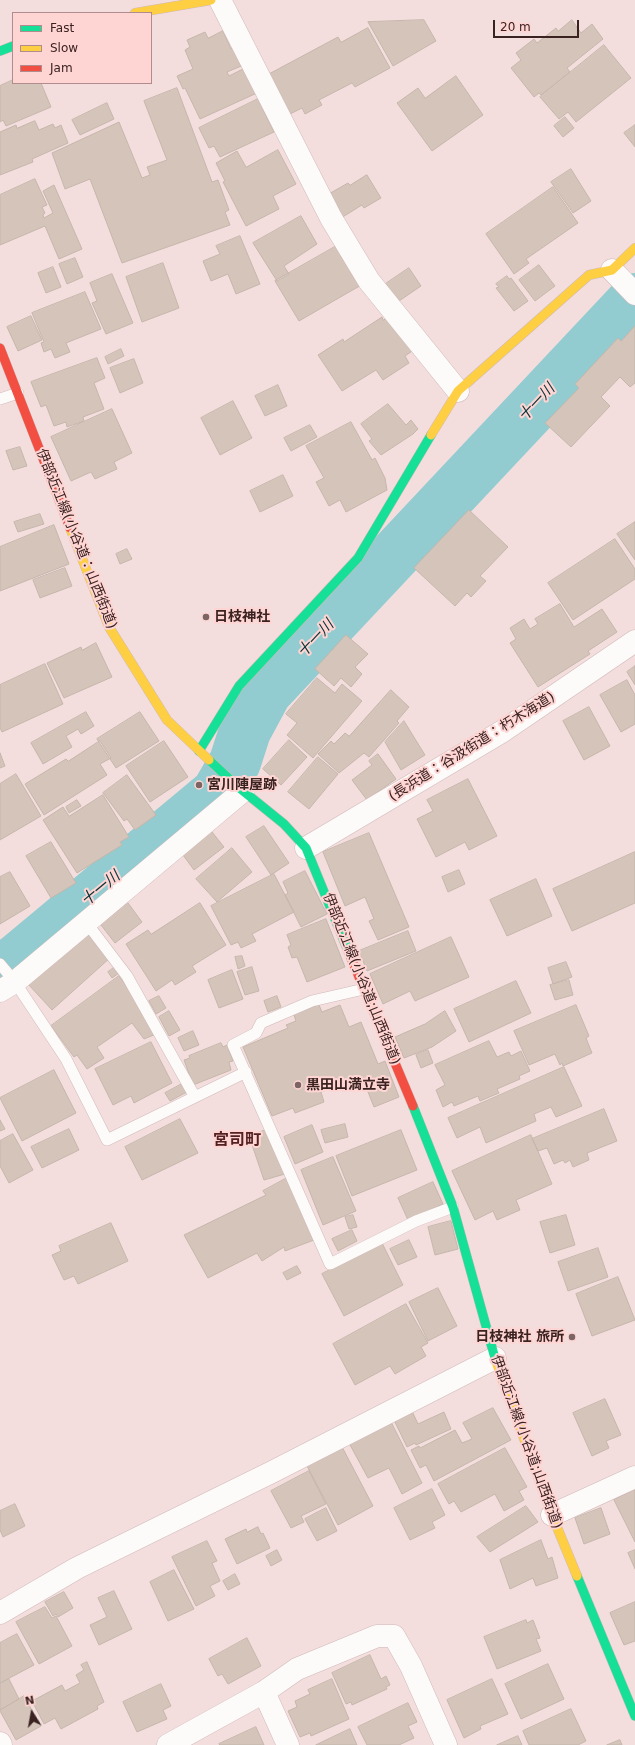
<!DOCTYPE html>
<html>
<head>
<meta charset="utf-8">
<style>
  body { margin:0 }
  #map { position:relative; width:635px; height:1745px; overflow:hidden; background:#f4dedd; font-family:"DejaVu Sans",sans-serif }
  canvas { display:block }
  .legend { position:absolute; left:12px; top:12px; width:140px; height:72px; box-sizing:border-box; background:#fed5d3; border:1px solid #b08d8c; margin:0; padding:5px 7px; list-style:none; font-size:12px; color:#3a2221 }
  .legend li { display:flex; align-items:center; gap:8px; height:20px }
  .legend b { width:20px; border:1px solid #b08d8c }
  .north { position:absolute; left:12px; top:1693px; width:40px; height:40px; -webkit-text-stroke:3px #fed5d3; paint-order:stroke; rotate:349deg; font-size:11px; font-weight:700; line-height:16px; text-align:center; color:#3a2221 }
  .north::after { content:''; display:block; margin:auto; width:14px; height:18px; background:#3a2221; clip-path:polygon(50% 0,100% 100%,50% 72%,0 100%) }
  .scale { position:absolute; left:493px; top:20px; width:86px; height:18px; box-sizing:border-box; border:2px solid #3a2221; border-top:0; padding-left:5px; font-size:12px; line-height:14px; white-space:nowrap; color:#3a2221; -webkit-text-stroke:3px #fed5d3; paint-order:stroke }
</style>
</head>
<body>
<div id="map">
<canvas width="635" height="1745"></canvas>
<ul class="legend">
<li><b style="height:5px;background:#16e098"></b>Fast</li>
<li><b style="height:5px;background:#ffcf43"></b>Slow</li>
<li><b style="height:5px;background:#f24e42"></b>Jam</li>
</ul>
<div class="north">N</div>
<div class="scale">20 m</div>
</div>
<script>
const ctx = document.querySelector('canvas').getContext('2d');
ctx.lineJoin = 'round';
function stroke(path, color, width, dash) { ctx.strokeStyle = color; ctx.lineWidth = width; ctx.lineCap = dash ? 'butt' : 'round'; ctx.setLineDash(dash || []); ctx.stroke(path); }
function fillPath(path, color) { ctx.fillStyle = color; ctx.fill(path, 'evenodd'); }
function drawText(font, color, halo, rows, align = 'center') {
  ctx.font = font + ' "DejaVu Sans","Noto Sans JP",sans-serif'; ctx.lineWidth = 4; ctx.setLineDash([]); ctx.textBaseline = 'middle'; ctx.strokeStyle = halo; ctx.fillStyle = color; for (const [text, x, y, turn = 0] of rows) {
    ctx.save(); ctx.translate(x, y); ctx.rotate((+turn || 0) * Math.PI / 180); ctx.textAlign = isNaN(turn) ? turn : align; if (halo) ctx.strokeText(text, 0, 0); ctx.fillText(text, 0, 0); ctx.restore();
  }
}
stroke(new Path2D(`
  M0 972 19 958 217 793 235 762 245 731 266 692 635 299`), '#92ccd0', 52);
const building = new Path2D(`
  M424 20 436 41 393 66 368 22Z
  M572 20 581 33 592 24 603 39 567 68 570 72 541 95 539 93 534 97 511 68 521 60 516 53 534 39 537 43 556 28 558 31Z
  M368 28 390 68 355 87 352 83 319 100 322 105 305 114 302 108 288 115 267 75 338 37 341 42Z
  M223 31 231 49 237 46 246 64 227 72 229 76 245 68 257 93 200 119 185 88 183 89 177 76 193 69 185 50 190 47 187 40 205 32 208 38Z
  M604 45 631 78 576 122 568 112 559 119 540 97Z
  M456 76 483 115 432 151 397 103 418 88 425 98Z
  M13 80V83H41L51 107 6 126 3 120 0 122V86Z
  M177 88 212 182 218 180 229 210 225 212 230 225 122 263 90 179 65 189 52 153 119 122 142 178 150 175 147 167 167 160 144 101Z
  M258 99 274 132 220 157 214 146 209 148 199 128Z
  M107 103 114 119 80 135 72 120Z
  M565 117 574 128 563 137 554 126Z
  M35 121 39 130 53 124 55 128 61 125 68 143 32 159 33 162 0 175V132L16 125 17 128Z
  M635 125V147L624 133Z
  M278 150 296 184 273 196 279 209 246 226 223 182 225 181 216 163 237 151 246 167Z
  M571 169 591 201 573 213 551 182Z
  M367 175 381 198 364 208 362 205 341 218 327 195 348 183 350 185Z
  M35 179 47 205 42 207 45 213 43 215 44 218 53 213 43 191 54 185 82 249 59 259 45 226 0 245V195Z
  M553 187 578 223 526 259 529 263 514 274 486 234Z
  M301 216 317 244 284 266 289 274 277 281 253 243Z
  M240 236 260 284 236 294 228 274 211 281 203 261 220 254 216 246Z
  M340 244 363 284 299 321 275 281Z
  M75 258 83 277 67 284 59 264Z
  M163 263 179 308 142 322 126 277Z
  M539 265 555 286 535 301 519 280Z
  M53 267 61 287 46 293 38 273Z
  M409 268 421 286 396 303 384 285Z
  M112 274 133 323 106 334 92 303 97 301 90 283Z
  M507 276 509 279 511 278 528 301 514 311 496 288 499 287 496 284Z
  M85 292 101 329 66 343 70 352 55 358 51 349 44 352 41 343 44 342 32 313Z
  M393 314 415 349 405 356 409 363 383 380 376 370 342 391 318 355 343 339 344 342 382 317 383 320Z
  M31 316 42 340 18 351 7 327Z
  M635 326V383L630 387 620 377 601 397 610 406 571 447 545 423 579 388 575 384 618 338 621 341Z
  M121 349 124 356 108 364 105 357Z
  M97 358 105 378 94 383 104 409 83 417 84 421 67 427 66 422 54 426 46 405 41 407 31 382Z
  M134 359 143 383 120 393 110 368Z
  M278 385 287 406 265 416 255 396Z
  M233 401 252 438 220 455 201 418Z
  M388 404 406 425 411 420 418 429 413 434 381 455 369 441 372 439 361 424Z
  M112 409 132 453 114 462 117 469 95 479 91 472 71 481 51 437Z
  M351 422 372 460 375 458 385 478 387 490 346 512 340 500 329 506 316 482 324 478 306 446Z
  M310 425 317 437 291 451 284 438Z
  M20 447 27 466 13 470 6 451Z
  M283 475 293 496 260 512 250 491Z
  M469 510 508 547 480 576 486 581 471 597 467 593 455 606 414 568Z
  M40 514 44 524 18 532 14 522Z
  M635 522V560L617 534Z
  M54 525 69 564 0 591V547Z
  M615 539 635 569V579L573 620 548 583Z
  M127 549 132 559 120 564 116 554Z
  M65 568 72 586 40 598 33 580Z
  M560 604 574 627 602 609 617 632 588 651 590 654 538 687 510 643 516 639 510 628 524 619 530 629 538 624 535 619Z
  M346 635 368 654 355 667 362 674 351 687 341 678 334 686 315 669Z
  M96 643 112 677 64 698 47 663 81 647 82 650Z
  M45 664 63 704 2 732 0 728V685Z
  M635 666V685L627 672Z
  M317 678 335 693 342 684 362 701 313 758 287 735 297 723 286 714Z
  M627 680 635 695V724L621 732 600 695Z
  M391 690 409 707 397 721 399 723 369 757 364 753 339 773 318 754 331 741 334 744 345 733 349 736Z
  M589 707 610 746 584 760 563 721Z
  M86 712 94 726 81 734 78 729 66 736 72 747 43 764 31 743Z
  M140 712 159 741 116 768 97 739Z
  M404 721 425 755 401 770 385 742Z
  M289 740 307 757 281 785 263 769Z
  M100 741 111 758 100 764 107 775 44 815 25 784 66 759 68 761Z
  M164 741 188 777 150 802 126 766Z
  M0 753 5 766 0 768Z
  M378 754 396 779 367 800 352 780 372 765 369 761Z
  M318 757 338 774 309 809 288 792Z
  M16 774 41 816 0 840V784Z
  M127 775 156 815 135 830 127 819 124 821 103 793Z
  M468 779 497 836 469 850 465 842 436 857 417 819 433 811 427 800Z
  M103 795 129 837 120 842 122 845 77 873 43 820 63 807 69 816Z
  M77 800 81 806 69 813 66 807Z
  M264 826 289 863 271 875 246 837Z
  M212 832 224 847 194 870 183 855Z
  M369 833 409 927 378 940 369 921 374 919 365 897 345 906 323 852Z
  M51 842 76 883 51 898 26 856Z
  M232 848 252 872 217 902 196 879Z
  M635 852V903L572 931 553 889Z
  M459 870 465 884 448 892 442 877Z
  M305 871 327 914 301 927 285 895 288 893 283 882Z
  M10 872 30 906 0 924V877Z
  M274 874 294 912 252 934 256 941 241 948 238 942 231 945 211 906Z
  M536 879 552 916 507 936 490 900Z
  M128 903 142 922 115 943 101 925Z
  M200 903 226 945 192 966 196 972 175 985 172 980 156 991 126 944 148 930 151 934Z
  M326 919 345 967 307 982 297 957 292 958 288 947 291 945 287 935Z
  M88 931 111 957 52 1010 28 984Z
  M408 931 416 951 367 971 359 951Z
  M451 937 469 977 415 1001 410 991 383 1004 370 974Z
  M242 956 245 966 238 969 235 957Z
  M566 962 572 977 553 984 548 968Z
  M115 967 119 973 112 978 108 972Z
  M252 967 259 991 245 995 237 972Z
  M232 970 243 999 219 1008 208 980Z
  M119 976 142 1006 156 1034 144 1039 132 1023 97 1047 104 1058 87 1069 77 1055 74 1057 51 1026Z
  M569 980 573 995 555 1000 550 985Z
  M516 981 531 1013 469 1042 454 1009Z
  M159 996 166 1008 156 1014 149 1001Z
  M277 996 281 1007 268 1012 264 1001Z
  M319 1005 322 1012 340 1005 349 1027 361 1022 378 1064 385 1061 399 1097 374 1107 364 1082 342 1091 339 1085 321 1092 324 1102 295 1113 293 1108 272 1116 243 1047 288 1028 286 1025 296 1021 294 1015Z
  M576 1005 589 1036 586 1038 592 1053 563 1066 562 1063 560 1065 555 1054 529 1065 514 1031Z
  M169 1011 180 1030 169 1036 159 1017Z
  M445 1011 456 1031 432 1047 404 1058 395 1037 425 1024Z
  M193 1031 199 1045 184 1051 178 1038Z
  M489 1041 497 1057 509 1052 511 1056 521 1051 530 1071 519 1076 520 1079 497 1089 499 1093 480 1101 478 1096 454 1106 452 1102 443 1107 436 1090 445 1085 435 1065Z
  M151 1042 172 1083 134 1103 131 1096 113 1105 95 1069Z
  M221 1043 223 1047 227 1045 233 1061 229 1062 231 1070 193 1085 184 1060 190 1058 189 1056Z
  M428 1050 433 1063 421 1068 416 1055Z
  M564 1067 582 1106 556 1117 551 1107 534 1114 536 1121 486 1143 480 1127 457 1138 448 1118Z
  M54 1070 76 1113 22 1141 0 1098Z
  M182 1084 187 1092 170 1101 165 1093Z
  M604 1109 617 1141 587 1153 589 1160 573 1167 570 1160 565 1163 563 1160 554 1164 547 1148 538 1151 532 1139Z
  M180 1119 198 1153 142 1180 125 1147Z
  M0 1120 5 1129 0 1131Z
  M345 1124 348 1137 325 1143 321 1130Z
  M312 1125 323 1152 295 1164 284 1137Z
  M69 1129 79 1150 42 1168 31 1147Z
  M266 1130 269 1141 274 1140 285 1174 264 1180 249 1136Z
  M401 1130 417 1170 352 1196 336 1156Z
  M13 1134 33 1170 9 1183 0 1166V1141Z
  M531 1135 552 1184 516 1200 520 1210 497 1220 493 1211 475 1220 452 1171Z
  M333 1157 356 1211 323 1225 301 1170Z
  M287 1178 314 1240 285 1251 284 1247 262 1261 257 1253 208 1278 184 1235 266 1195 263 1191Z
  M433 1182 443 1204 408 1220 398 1198Z
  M353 1215 357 1227 349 1229 345 1217Z
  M566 1215 575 1245 550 1253 540 1222Z
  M451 1221 458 1249 435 1255 428 1227Z
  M111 1223 128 1261 78 1284 74 1276 64 1280 52 1255 61 1251 59 1246Z
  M352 1230 357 1241 338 1251 332 1239Z
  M409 1240 417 1257 398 1265 390 1249Z
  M382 1243 403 1285 344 1316 322 1274Z
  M598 1248 608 1277 568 1291 558 1262Z
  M297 1266 301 1273 287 1280 283 1273Z
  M618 1277 635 1320 592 1336 576 1294Z
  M438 1288 457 1326 428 1341 409 1302Z
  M406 1304 428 1343 421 1347 426 1356 395 1374 390 1366 355 1385 333 1344Z
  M605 1399 621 1435 606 1441 609 1448 592 1456 573 1413Z
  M493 1408 511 1440 434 1481 426 1465 420 1468 411 1450 419 1446 420 1448 455 1430 462 1443 472 1439 463 1423Z
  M412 1411 418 1424 444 1412 451 1429 416 1445 415 1443 407 1447 394 1420Z
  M391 1422 422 1483 402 1494 389 1468 368 1478 349 1443Z
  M341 1445 373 1506 338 1525 306 1464Z
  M505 1448 527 1487 519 1491 524 1500 504 1511 495 1494 461 1512 454 1501 449 1504 438 1484Z
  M309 1471 326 1504 301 1516 304 1522 291 1528 271 1491Z
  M432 1489 445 1515 432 1522 435 1528 410 1540 394 1508Z
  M635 1490V1542L614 1500Z
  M15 1504 25 1526 3 1537 0 1530V1511Z
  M526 1506 538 1522 490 1552 477 1537Z
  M326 1508 337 1531 317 1541 305 1519Z
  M601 1508 610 1534 584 1544 575 1518Z
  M258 1527 261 1534 263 1533 270 1548 237 1564 225 1539 246 1529 247 1532Z
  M541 1540 548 1559 552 1557 558 1578 536 1586 533 1578 510 1589 500 1560Z
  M207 1541 217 1561 212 1563 220 1581 210 1586 215 1596 196 1606 172 1557Z
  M277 1550 282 1560 271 1566 266 1556Z
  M635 1550V1569L628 1553Z
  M174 1570 194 1609 168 1621 150 1582Z
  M235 1574 240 1584 228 1590 223 1581Z
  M114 1591 132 1629 99 1645 90 1625 107 1617 98 1598Z
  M64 1592 73 1608 58 1617 56 1614 53 1616 45 1602Z
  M635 1602V1641L624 1645 610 1613Z
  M45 1607 52 1618 56 1616 72 1646 39 1664 16 1622Z
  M526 1620 527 1623 533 1620 540 1638 536 1639 541 1651 497 1669 484 1637Z
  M17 1634 34 1665 0 1683V1643Z
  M247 1638 261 1666 228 1684 222 1674 218 1676 209 1659Z
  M370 1655 381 1679 386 1676 390 1685 386 1687 387 1689 352 1705 351 1702 346 1704 332 1673Z
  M87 1662 104 1702 97 1706 98 1709 61 1729 55 1718 44 1724 32 1701 62 1685 65 1691 80 1683 76 1675 84 1670 81 1665Z
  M548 1664 564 1699 521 1719 505 1684Z
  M9 1679 19 1699 0 1710V1684Z
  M332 1679 349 1719 311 1736 310 1733 300 1737 288 1711 297 1707 295 1701 310 1694 308 1690Z
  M492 1679 508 1714 480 1726 481 1729 464 1738 447 1700Z
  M161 1684 171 1706 163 1710 167 1719 137 1732 123 1702Z
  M24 1696 41 1726 16 1740 0 1711Z
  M408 1703 417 1722 408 1726 414 1738 399 1745H367L358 1727Z
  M571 1709 586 1741 578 1745H529L523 1731Z
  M256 1727 264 1745H220L219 1744Z
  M350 1729 357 1745H316Z
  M518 1736 522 1745H497Z
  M620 1740 622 1745H607Z`);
fillPath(building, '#d4c4b9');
stroke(building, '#c5b6ac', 1);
const lane = new Path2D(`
  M0 399 18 393
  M86 922 127 976 195 1097
  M0 964 15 982 66 1059 107 1140 246 1072
  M364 989 312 1001 261 1023 256 1033 233 1045 330 1264 416 1221 453 1207`);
const street = new Path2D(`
  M220 0 331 218 369 281 458 391
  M612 270 635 294
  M306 848 503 731 635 641
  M0 991 15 982 243 791
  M552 1515 635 1477
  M0 1613 77 1568 272 1472 495 1358
  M264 1692 288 1745
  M0 1743 1 1745
  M168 1745 264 1692 297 1669 377 1636H394L411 1666 446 1745`);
const fast = new Path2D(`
  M0 51 13 46
  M199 751 239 686 358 558 431 435
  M209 760 237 786 284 824 306 848 349 953
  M413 1106 453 1207 496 1362
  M577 1576 635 1716`);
const slow = new Path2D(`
  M135 13 211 0
  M431 435 458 391 589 275 612 270 635 248
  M70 528 109 627 167 720 209 760
  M496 1362 552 1515 577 1576`);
const jam = new Path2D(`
  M0 348 70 528
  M349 953 413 1106`);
stroke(lane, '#d0bab9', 12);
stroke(street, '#d0bab9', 23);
stroke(fast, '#d0bab9', 10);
stroke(slow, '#d0bab9', 10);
stroke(jam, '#d0bab9', 10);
stroke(lane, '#fdfafa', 11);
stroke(street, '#fdfafa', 22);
stroke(fast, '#16e098', 9);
stroke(slow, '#ffcf43', 9);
stroke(jam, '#f24e42', 9);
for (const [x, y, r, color] of [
  [206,617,4,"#7b6463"],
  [199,785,4,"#7b6463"],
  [298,1085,4,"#7b6463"],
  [572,1337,4,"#7b6463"]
]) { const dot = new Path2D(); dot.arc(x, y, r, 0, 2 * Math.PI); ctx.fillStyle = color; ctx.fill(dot); stroke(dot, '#fed5d3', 1.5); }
drawText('14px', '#3a2221', '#fed5d3', [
  ["伊部近江線(小谷道：山西街道)",76,539,68],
  ["(長浜道：谷汲街道：朽木海道)",472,747,-32],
  ["伊部近江線(小谷道;山西街道)",361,979,68],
  ["伊部近江線(小谷道;山西街道)",526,1442,70]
]);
drawText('bold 14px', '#3a2221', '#fed5d3', [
  ["日枝神社",214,617],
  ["宮川陣屋跡",207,785],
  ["黒田山満立寺",306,1085],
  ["日枝神社 旅所",564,1337,"right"]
], 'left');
drawText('italic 15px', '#053337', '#fed5d3', [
  ["十一川",537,403,-47],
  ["十一川",316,639,-47],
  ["十一川",101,889,-40]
]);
drawText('bold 16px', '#532121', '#fed5d3', [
  ["宮司町",237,1141]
]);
</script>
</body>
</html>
